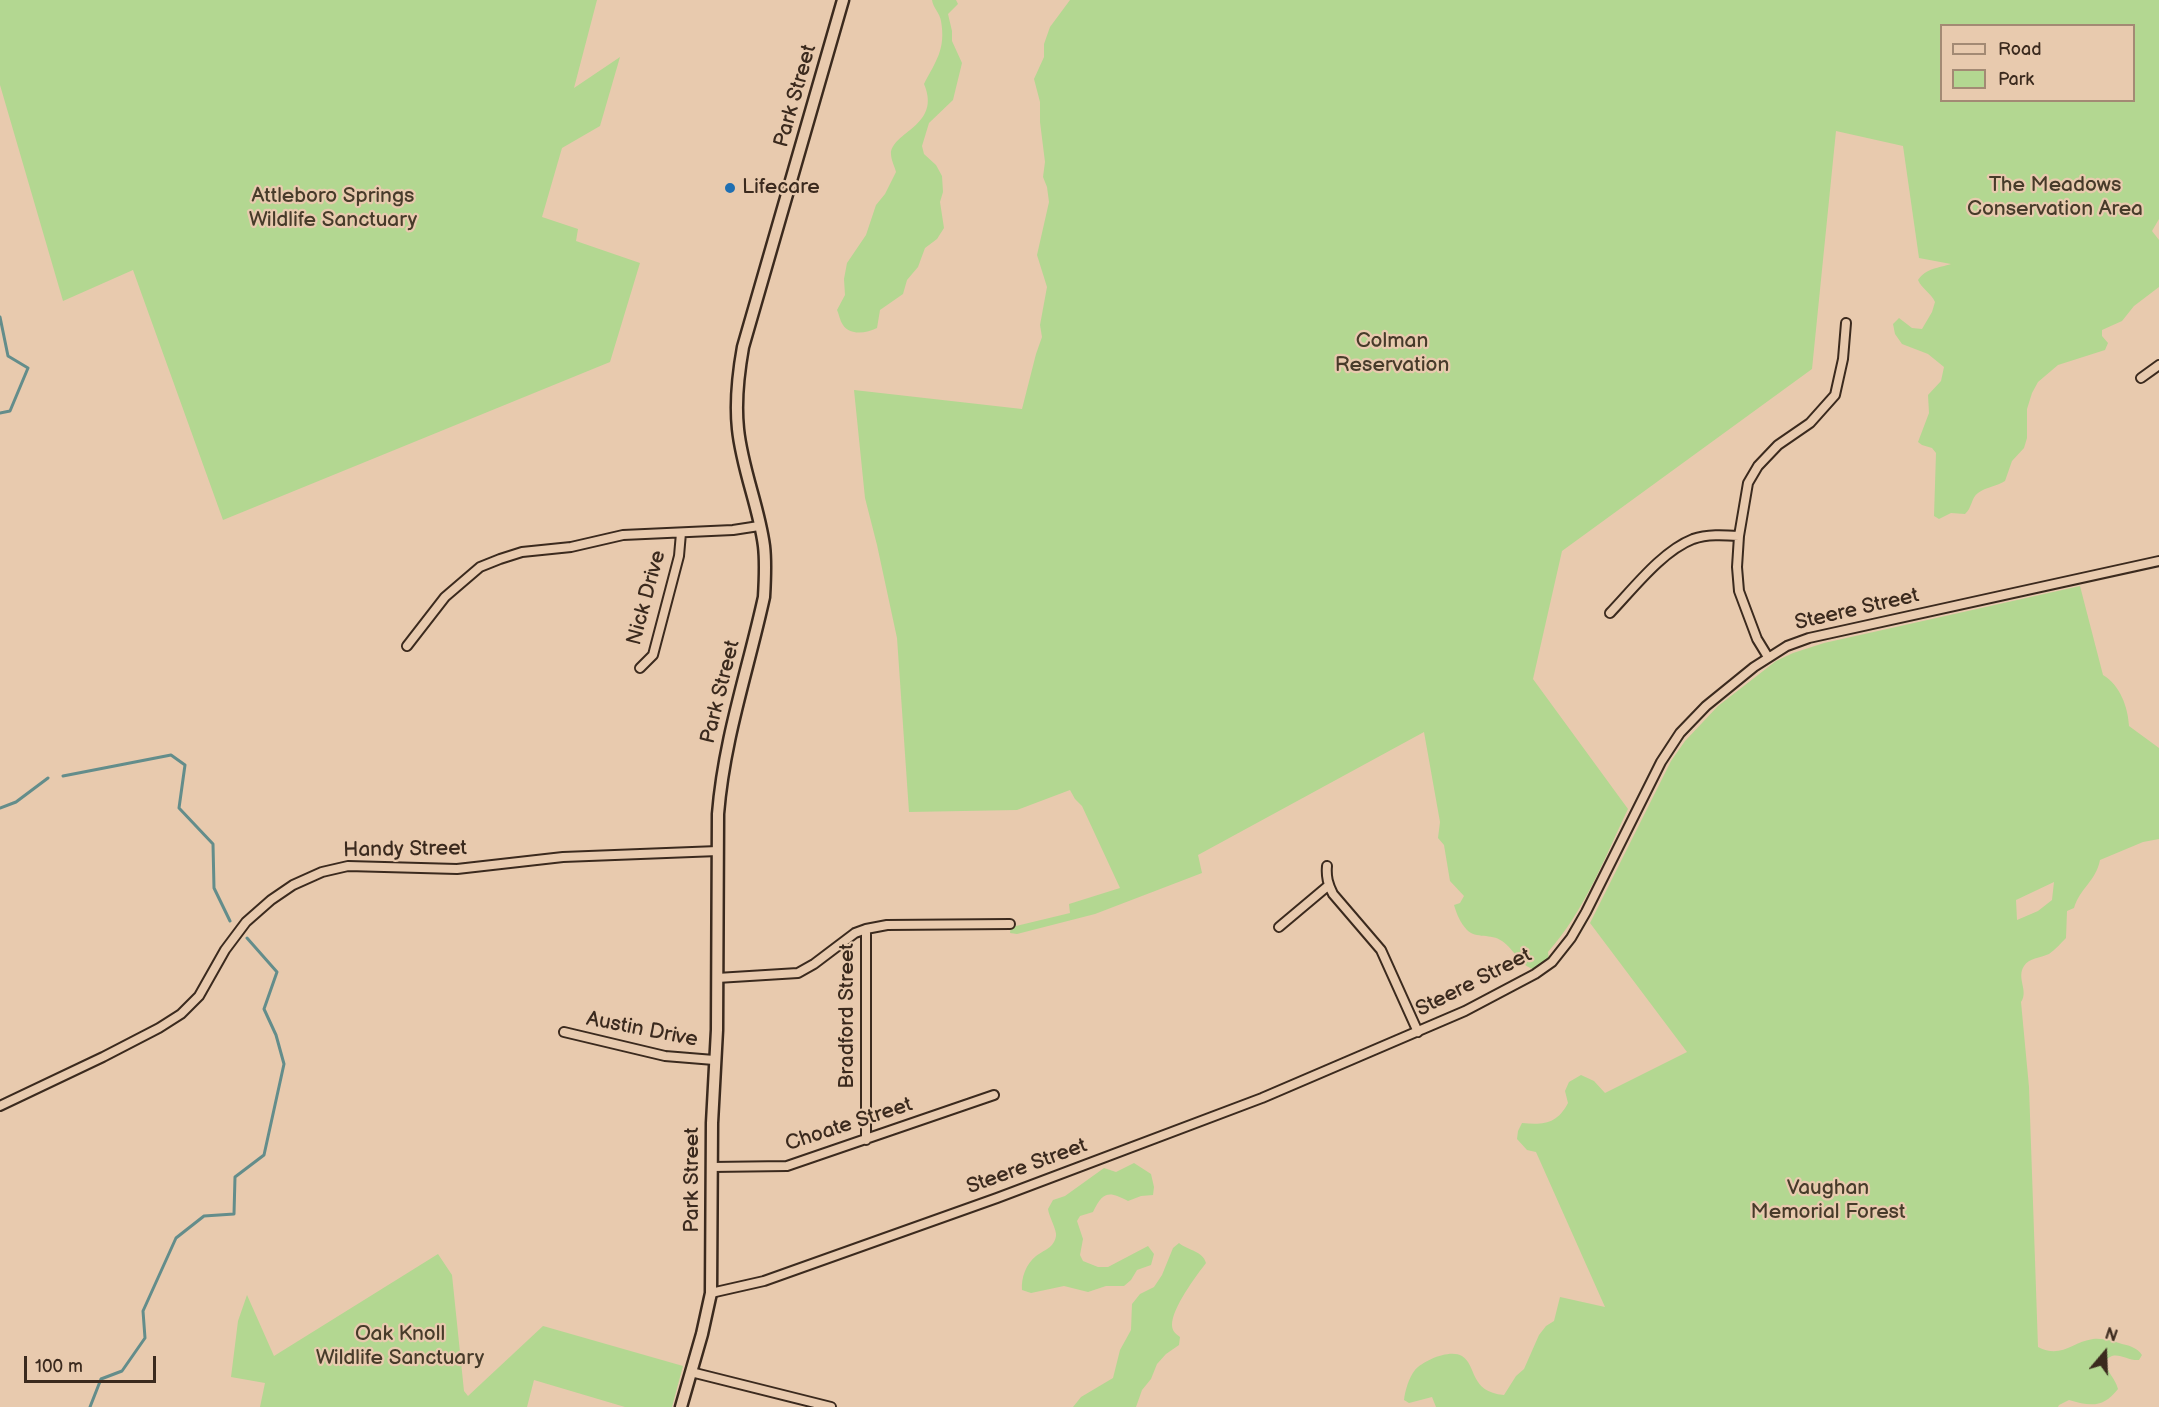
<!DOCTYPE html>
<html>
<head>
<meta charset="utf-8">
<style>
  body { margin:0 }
  #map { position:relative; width:2159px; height:1407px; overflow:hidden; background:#e8caae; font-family:"Balsamiq Sans",sans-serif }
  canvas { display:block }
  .legend { position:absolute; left:1940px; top:24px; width:195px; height:78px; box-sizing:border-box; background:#e8caae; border:2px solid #a38a74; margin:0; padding:8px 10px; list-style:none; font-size:18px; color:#3b2a1e }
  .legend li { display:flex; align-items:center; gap:12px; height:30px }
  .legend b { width:30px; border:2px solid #a38a74 }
  .north { position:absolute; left:2075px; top:1323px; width:60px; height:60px; -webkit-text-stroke:4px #e8caae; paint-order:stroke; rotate:19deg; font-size:16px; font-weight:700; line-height:24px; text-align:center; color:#3b2a1e }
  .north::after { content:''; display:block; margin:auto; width:21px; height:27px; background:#3b2a1e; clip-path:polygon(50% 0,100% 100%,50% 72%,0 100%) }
  .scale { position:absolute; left:24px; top:1356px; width:132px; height:27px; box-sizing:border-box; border:3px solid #3b2a1e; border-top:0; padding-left:8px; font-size:18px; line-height:21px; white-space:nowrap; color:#3b2a1e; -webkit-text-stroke:4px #e8caae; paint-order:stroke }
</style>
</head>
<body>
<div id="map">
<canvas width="2159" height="1407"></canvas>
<ul class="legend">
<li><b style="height:8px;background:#e8caae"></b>Road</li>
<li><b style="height:16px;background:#b3d791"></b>Park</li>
</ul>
<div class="north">N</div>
<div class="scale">100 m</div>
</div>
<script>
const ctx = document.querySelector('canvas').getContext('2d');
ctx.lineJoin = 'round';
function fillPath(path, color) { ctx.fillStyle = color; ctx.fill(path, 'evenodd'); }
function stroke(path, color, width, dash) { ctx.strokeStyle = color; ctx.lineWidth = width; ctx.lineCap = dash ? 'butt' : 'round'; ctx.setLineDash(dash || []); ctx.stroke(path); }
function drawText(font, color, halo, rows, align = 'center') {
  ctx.font = font + ' "Balsamiq Sans",sans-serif'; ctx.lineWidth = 4.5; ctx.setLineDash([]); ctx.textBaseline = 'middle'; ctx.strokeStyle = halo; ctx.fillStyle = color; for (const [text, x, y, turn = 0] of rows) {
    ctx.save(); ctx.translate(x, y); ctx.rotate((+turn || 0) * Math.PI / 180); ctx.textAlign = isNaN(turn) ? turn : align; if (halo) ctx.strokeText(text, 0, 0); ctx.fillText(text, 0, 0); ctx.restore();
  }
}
fillPath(new Path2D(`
  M0 0H597L574 88 620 57 600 126 562 148 542 217 578 229 576 241 640 263 610 362 223 520 133 270 63 301 0 85Z
  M932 0H956L958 4 948 14 952 31V41L962 63 953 100 929 123 922 146 924 154 936 165 942 176 943 192 940 202 944 228 937 239 925 248 918 267 907 280 903 294 880 310 877 328C867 333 850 336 843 325 840 321 839 314 837 310L845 295 844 279 847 263 866 235 876 205 885 194 896 172C895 167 891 160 891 154 891 132 942 126 924 84 936 61 946 49 941 21 940 13 933 8 932 0Z
  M1070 0H2159V219L2152 231 2159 240V287L2134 306 2122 321 2102 330V336L2108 343 2105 350 2058 365 2038 382 2032 393 2027 409V438L2024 448 2012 461 2005 481C1997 486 1986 487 1978 493 1971 498 1972 508 1965 514L1951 513 1939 519 1934 516 1936 453 1932 448 1922 445 1918 442 1929 413 1928 395 1941 381 1944 367 1928 354 1902 344 1895 334 1893 324 1899 318 1912 328 1922 329 1932 312 1935 302C1931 293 1922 289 1918 280 1926 268 1939 268 1951 264L1919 258 1903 146 1836 131 1812 369 1562 551 1533 679 1628 809C1605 857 1584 912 1548 952L1549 960 1537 970C1521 968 1515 950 1502 941 1491 933 1476 939 1467 930 1460 922 1457 915 1454 905L1460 903 1464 896 1450 881 1444 845 1438 838 1440 822 1424 732 1198 855 1202 873 1095 914 1017 934 1010 933 1011 925 1016 926 1070 913 1069 904 1120 888 1082 806 1075 799 1070 790 1017 810 909 812 897 638 877 545 865 498 854 390 1022 409 1036 354 1042 337 1040 325 1047 287 1037 255 1049 202 1047 187 1043 177 1045 162 1040 122V102L1034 79 1044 57V44L1050 27ZM1942 26H2134V100H1942Z
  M2080 586 2103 675C2120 685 2128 707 2129 726L2159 748V839L2143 842 2100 860C2096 881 2080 888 2074 908L2067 911 2066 938C2061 943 2055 950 2049 954 2040 958 2029 958 2024 966 2016 978 2029 991 2021 1002L2029 1087 2038 1347C2061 1359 2072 1342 2093 1339 2103 1338 2113 1341 2122 1344 2131 1346 2137 1348 2142 1355L2139 1360C2126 1361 2114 1348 2105 1362 2107 1372 2115 1378 2118 1389 2104 1407 2092 1407 2069 1400L2059 1405 2058 1407H1436L1432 1397 1409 1403 1404 1400C1405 1391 1409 1377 1415 1370 1424 1360 1450 1349 1462 1356 1477 1365 1469 1392 1504 1395L1516 1376 1524 1369 1539 1335 1546 1326 1554 1321 1560 1297 1605 1307 1536 1152 1527 1150 1517 1139 1518 1131 1522 1123C1544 1125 1557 1124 1568 1103L1565 1091 1569 1082 1581 1075 1594 1081 1605 1093 1687 1052 1590 923 1671 761 1685 741 1718 706 1776 661 1793 653 1824 643ZM2054 882 2052 900 2038 911 2017 920 2016 900Z
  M1134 1163 1151 1174 1154 1187 1153 1195 1141 1196 1128 1201C1109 1191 1103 1191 1093 1212L1080 1216 1077 1221 1083 1239 1080 1255 1083 1261 1098 1267H1108L1148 1246 1154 1254 1151 1265 1137 1270 1131 1280 1124 1286H1106L1088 1292 1064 1286 1031 1293 1022 1290C1021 1278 1026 1264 1036 1256 1044 1250 1054 1248 1056 1236 1057 1230 1049 1217 1048 1209L1053 1200 1065 1196 1104 1168 1116 1172Z
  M1179 1243C1189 1251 1203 1251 1206 1263 1196 1276 1172 1308 1172 1325 1172 1331 1176 1334 1180 1337L1179 1345 1166 1354 1157 1364 1151 1379 1142 1390 1136 1407H1073L1081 1397 1113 1378 1120 1350 1131 1330 1132 1304 1140 1294 1154 1287 1162 1275 1173 1248Z
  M438 1254 452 1275 464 1391 468 1396 543 1326 683 1366 672 1407H625L534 1380 527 1407H260L265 1383 231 1377 238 1321 247 1295 274 1356Z`), '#b3d791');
stroke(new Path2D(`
  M0 317 8 356 28 368 10 411 0 413
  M63 776 171 755 185 765 179 808 213 844 214 888 230 921
  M0 808 16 802 48 778
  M90 1407 101 1379 122 1371 145 1338 143 1311 176 1238 204 1216 234 1214 235 1177 264 1155 284 1064 276 1035 264 1009 277 972 247 938`), '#638d8b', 3);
const street = new Path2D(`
  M2141 378 2159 365
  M1610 613C1633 589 1662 551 1693 539 1707 534 1724 535 1739 536
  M407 646 445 597 480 567 500 559 522 552 571 547 623 535 733 530 759 526
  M1768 657 1757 639 1739 591 1737 567 1739 536 1748 483 1758 466 1778 445 1810 423 1835 395 1843 359 1846 323
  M640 668 653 655 679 556 681 533
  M1327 866C1326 877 1328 884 1333 894L1381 950 1418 1032
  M1279 927 1329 885
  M717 978 798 973 814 964 855 933 866 929 887 925 1010 924
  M564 1032 665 1056 714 1060
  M0 1106 103 1057 159 1028 181 1014 199 996 225 950 246 922 271 900 293 885 322 872 348 866 457 869 563 857 718 851
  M866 1140V929
  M712 1167 787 1166 994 1095
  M711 1293 764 1281 997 1198 1262 1098 1465 1011 1535 974 1552 962 1571 938 1586 912 1661 762 1680 733 1706 706 1754 667 1787 646 1809 638 2159 561
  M691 1372 831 1407`);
const secondary = new Path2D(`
  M681 1407 702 1334 711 1293 712 1123 717 1030 718 814C724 739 748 670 764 597 765 580 766 563 764 546 759 507 742 469 738 429 735 401 738 375 743 347L843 0`);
stroke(street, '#3b2a1e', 12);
stroke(secondary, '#3b2a1e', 15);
stroke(street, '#e8caae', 8);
stroke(secondary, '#e8caae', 10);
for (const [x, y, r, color] of [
  [730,188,6,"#1f6fb2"]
]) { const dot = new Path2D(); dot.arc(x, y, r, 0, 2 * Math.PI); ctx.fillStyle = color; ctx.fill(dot); stroke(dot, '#e8caae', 2); }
drawText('21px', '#3b2a1e', '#e8caae', [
  ["Park Street",796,96,-74],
  ["Nick Drive",647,598,-75],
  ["Steere Street",1857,610,-13],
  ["Park Street",721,692,-76],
  ["Handy Street",405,850,-1],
  ["Steere Street",1474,983,-27],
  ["Bradford Street",848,1016,-90],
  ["Austin Drive",642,1030,11],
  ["Choate Street",849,1125,-18],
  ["Steere Street",1027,1167,-20],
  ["Park Street",693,1180,-90]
]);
drawText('21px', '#473b2a', '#e8caae', [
  ["The Meadows",2055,186],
  ["Conservation Area",2055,210],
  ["Attleboro Springs",333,197],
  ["Wildlife Sanctuary",333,221],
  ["Colman",1392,342],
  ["Reservation",1392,366],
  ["Vaughan",1828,1189],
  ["Memorial Forest",1828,1213],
  ["Oak Knoll",400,1335],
  ["Wildlife Sanctuary",400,1359]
]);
drawText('21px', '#3b2a1e', '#e8caae', [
  ["Lifecare",742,188]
], 'left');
</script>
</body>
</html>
